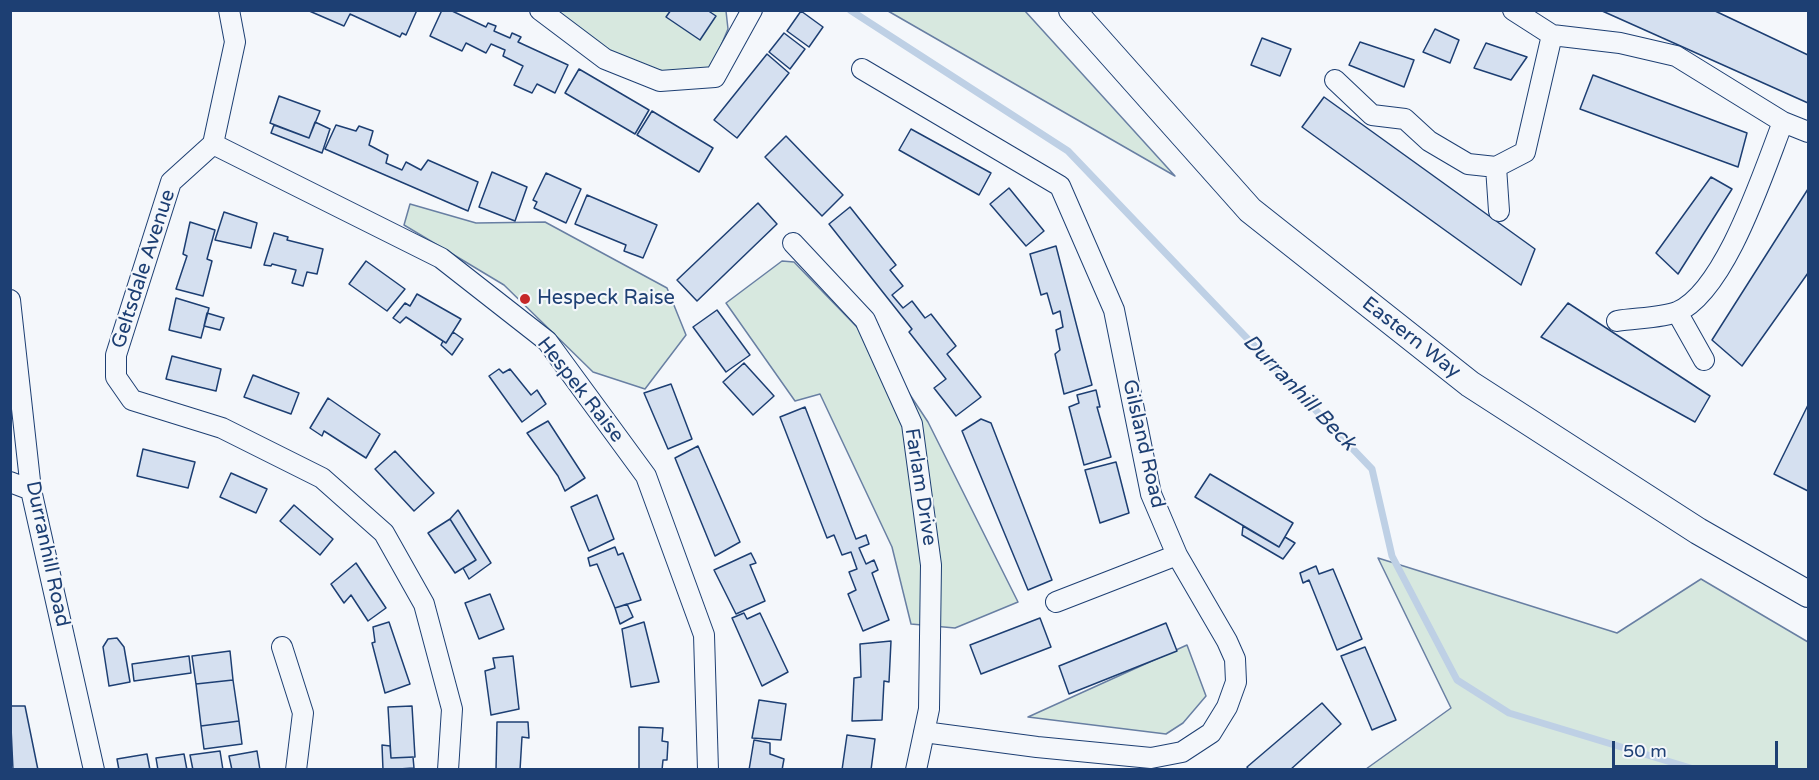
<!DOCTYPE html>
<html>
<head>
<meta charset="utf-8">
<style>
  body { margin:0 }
  #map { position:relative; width:1819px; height:780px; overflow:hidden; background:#f4f7fb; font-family:"Varela Round",sans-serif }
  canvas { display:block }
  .frame { position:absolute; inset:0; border:12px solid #1d3f73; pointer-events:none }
  .scale { position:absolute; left:1612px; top:741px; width:166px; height:27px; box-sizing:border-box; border:3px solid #1d3f73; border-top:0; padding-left:8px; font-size:18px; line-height:21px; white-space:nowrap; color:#1d3f73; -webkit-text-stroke:4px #f4f7fb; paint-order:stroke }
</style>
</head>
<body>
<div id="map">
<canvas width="1819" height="780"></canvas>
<div class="frame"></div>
<div class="scale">50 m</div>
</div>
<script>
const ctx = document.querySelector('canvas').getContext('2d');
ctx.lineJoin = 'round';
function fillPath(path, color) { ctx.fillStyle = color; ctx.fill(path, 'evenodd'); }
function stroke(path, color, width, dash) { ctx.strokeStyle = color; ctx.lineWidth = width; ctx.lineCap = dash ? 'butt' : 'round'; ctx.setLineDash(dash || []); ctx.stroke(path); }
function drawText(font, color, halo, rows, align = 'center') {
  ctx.font = font + ' "Varela Round",sans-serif'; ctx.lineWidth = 4.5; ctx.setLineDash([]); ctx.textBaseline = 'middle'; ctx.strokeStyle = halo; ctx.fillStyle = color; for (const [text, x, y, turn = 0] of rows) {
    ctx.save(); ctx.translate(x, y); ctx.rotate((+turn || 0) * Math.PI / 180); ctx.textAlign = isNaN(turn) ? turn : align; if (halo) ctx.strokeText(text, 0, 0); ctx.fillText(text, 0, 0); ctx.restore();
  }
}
const green = new Path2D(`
  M550 11H726L728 29 708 76 676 81 625 65Z
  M888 11H1025L1175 176Z
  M410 204 476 223 545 222 667 288 686 335 645 389 593 372 504 285 404 225Z
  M782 261 794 262 883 354 928 422 1018 602 955 628 911 624 892 547 820 394 795 401 726 303Z
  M1378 558 1617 633 1701 579 1808 642V769H1366L1451 708Z
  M1187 645 1206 696 1183 723 1166 734 1028 717Z`);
fillPath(green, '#d7e8df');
stroke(green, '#687fa3', 1.5);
stroke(new Path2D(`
  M850 10 1068 151 1372 469 1392 556 1457 680 1509 713 1697 770`), '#bed0e5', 7);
const building = new Path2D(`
  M307 10H417L406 35 402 33 400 37 350 14 344 26Z
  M442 10H450L486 27 488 23 496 26 494 31 510 38 512 33 521 37 518 42 568 65 555 93 537 84 532 93 514 85 523 66 503 56 505 50 491 44 486 53 466 43 462 51 430 36Z
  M671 10H707L716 16 700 40 666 17Z
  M1600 10H1713L1808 55V103Z
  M801 11 823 27 809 47 787 31Z
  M1435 29 1459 40 1450 63 1423 52Z
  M784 33 805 49 790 69 769 52Z
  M1262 38 1291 49 1280 76 1251 65Z
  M1360 42 1414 60 1404 87 1349 65Z
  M1486 43 1527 57 1511 80 1474 68Z
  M767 54 789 73 737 138 714 120Z
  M579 69 649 110 635 134 565 93Z
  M1593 75 1747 133 1738 167 1580 109Z
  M279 96 320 111 309 138 270 123Z
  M1324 97 1535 249 1521 285 1302 127Z
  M652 111 713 148 699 172 637 135Z
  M315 122 330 129 322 153 271 133 274 125 309 138Z
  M336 125 356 131 359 126 373 131 369 145 388 155 386 163 402 170 406 162 421 170 428 160 478 182 468 211 325 149Z
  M911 129 991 173 979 195 899 150Z
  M786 136 843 195 822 216 765 157Z
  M492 172 527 187 515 221 479 207Z
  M546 173 581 189 566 223 534 208 537 202 533 200Z
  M1711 177 1732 189 1678 274 1656 253Z
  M1009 188 1044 231 1026 246 990 204Z
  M1808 189V273L1742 366 1712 340Z
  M587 195 657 225 643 258 624 251 626 245 575 224Z
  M758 203 777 224 697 301 677 280Z
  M850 207 896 265 890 270 903 286 892 295 903 308 912 301 925 318 931 314 956 346 947 354 981 397 956 416 934 388 946 379 909 332 912 329 829 224Z
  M224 212 257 223 251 248 215 240Z
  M190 222 215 230 207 259 212 261 203 296 176 289 187 256 183 254Z
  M274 233 288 237 287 240 323 249 317 274 307 272 303 286 292 283 296 270 272 264 271 266 264 265Z
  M1056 246 1092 385 1064 394 1055 354 1060 350 1056 330 1063 327 1060 311 1053 314 1047 293 1041 295 1030 254Z
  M366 261 405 289 387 311 349 284Z
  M417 294 461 319 446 343 406 317 400 323 393 318 405 303 410 306Z
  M176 298 209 308 201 338 169 330Z
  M1568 303 1710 396 1695 422 1541 337Z
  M717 310 750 355 726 372 693 327Z
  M207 313 224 318 220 330 204 326Z
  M453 332 463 339 452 355 441 345 443 341 446 343Z
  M172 356 221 369 216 391 166 379Z
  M744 363 774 396 753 415 723 382Z
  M499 369 503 373 510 369 531 395 537 390 546 404 522 422 489 376Z
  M253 375 299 393 291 414 244 397Z
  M671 384 692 439 668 449 644 393Z
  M1096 390 1100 407H1097L1111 457 1084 465 1069 407 1079 403 1077 395Z
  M328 398 380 434 366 458 324 431 322 436 310 428Z
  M1808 405V491L1774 474Z
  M805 407 856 539 866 535 869 544 859 548 866 564 874 560 878 570 872 573 889 620 863 631 848 594 856 590 849 572 857 569 851 552 842 555 834 535 827 538 780 417Z
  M981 419 991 423 1052 580 1028 590 962 431Z
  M548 421 585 478 565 491 558 476 527 433Z
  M698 446 740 542 715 556 675 458Z
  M143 449 195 462 188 488 137 476Z
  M395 451 434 493 414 511 375 469Z
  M1116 462 1129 513 1100 523 1085 470Z
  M231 473 267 489 256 513 220 497Z
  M1210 474 1293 523 1279 547 1195 497Z
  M597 495 614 539 589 551 571 507Z
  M294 505 333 539 320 555 280 521Z
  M458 510 491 563 469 579 463 568 476 560 450 519Z
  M450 519 476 560 455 573 428 533Z
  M1243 526 1279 547 1285 537 1295 543 1283 559 1242 535Z
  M615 547 618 555 623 553 641 600 615 608 597 564 590 566 588 558Z
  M751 553 756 563 750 565 765 601 736 614 714 570Z
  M356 563 386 608 368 621 351 595 344 603 331 584Z
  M1316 566 1319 574 1333 569 1362 639 1337 650 1309 580 1303 583 1300 573Z
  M490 594 504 629 479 639 465 603Z
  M627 604 633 617 620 624 615 608Z
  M744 613 747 619 760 613 788 672 762 686 732 618Z
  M1040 618 1051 647 981 674 970 645Z
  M389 622 410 684 385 693 372 643 375 642 373 627Z
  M644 622 659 682 631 687 622 629Z
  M1166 623 1177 651 1069 694 1059 666Z
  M117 638 124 647 130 682 109 686 103 647 108 639Z
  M891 641 889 682 884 681 882 720 852 721 854 678 861 677 860 644Z
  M1365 647 1396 720 1372 730 1341 656Z
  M230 651 233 680 196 684 192 656Z
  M189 656 191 673 134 681 132 664Z
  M513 656 519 709 491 715 485 671 495 668 493 658Z
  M233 680 239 721 201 726 196 684Z
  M759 700 786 704 781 740 752 738Z
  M1322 703 1341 724 1290 770H1249L1247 767Z
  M10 706H25L38 770H13Z
  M412 706 415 757 391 758 388 707Z
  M239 721 242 744 204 749 201 726Z
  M497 722H528L529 738 522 737 520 770H496Z
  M639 727 663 728 662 741 668 742 667 760H663L662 770H639Z
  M847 735 875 739 871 770H842Z
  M754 740 770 743V754L784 759 782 770H749Z
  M382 745 390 746 391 758 413 757 414 768 383 770Z
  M220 751 223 770H193L190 755Z
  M257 751 260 770H232L229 756Z
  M147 754 150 770H119L117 759Z
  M184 754 187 770H158L156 758Z`);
fillPath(building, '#d5e0f0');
stroke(building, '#1d3f73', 1.5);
const minor = new Path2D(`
  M229 10 235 42 213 144 171 182 116 355V377L132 400 222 428 322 478 384 533 424 604 452 709 448 770
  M540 10 605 59 660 81 715 77 752 10
  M1513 10 1552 35 1620 43 1676 56 1783 122 1808 132
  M862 69 1060 186 1114 310 1151 494 1177 555 1227 641 1235 659 1236 682 1227 707 1211 733 1182 752 1151 758 1037 747 924 732
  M1335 80 1372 115 1405 119 1429 141 1468 164 1496 167 1525 152 1552 35
  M213 144 441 258 547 341 646 476 704 635 708 770
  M1496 167 1499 211
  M793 243 865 320 912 424 931 565 929 709 916 770
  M10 300 31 490 94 770
  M1677 312 1704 360
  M1617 321C1634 318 1662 318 1677 312 1726 291 1764 170 1783 122
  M10 482 31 490
  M1056 602 1177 555
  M282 647 303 713 296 770`);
const tertiary = new Path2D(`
  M1072 10 1250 210 1470 384 1698 531 1808 594`);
stroke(minor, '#1d3f73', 22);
stroke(tertiary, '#1d3f73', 28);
stroke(minor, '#f4f7fb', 20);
stroke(tertiary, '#f4f7fb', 26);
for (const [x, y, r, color] of [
  [525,299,6,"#c62828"]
]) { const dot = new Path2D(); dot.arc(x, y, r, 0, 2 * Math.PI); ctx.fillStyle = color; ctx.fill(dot); stroke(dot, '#f4f7fb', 2); }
drawText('20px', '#1d3f73', '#f4f7fb', [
  ["Geltsdale Avenue",144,269,-72],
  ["Eastern Way",1411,338,38],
  ["Hespek Raise",580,390,52],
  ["Gilsland Road",1143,444,77],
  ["Farlam Drive",920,487,81],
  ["Durranhill Road",47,554,78]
]);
drawText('20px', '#1d3f73', '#f4f7fb', [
  ["Hespeck Raise",537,299]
], 'left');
drawText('italic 21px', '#1d3f73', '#f4f7fb', [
  ["Durranhill Beck",1299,393,46]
]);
</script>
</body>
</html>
